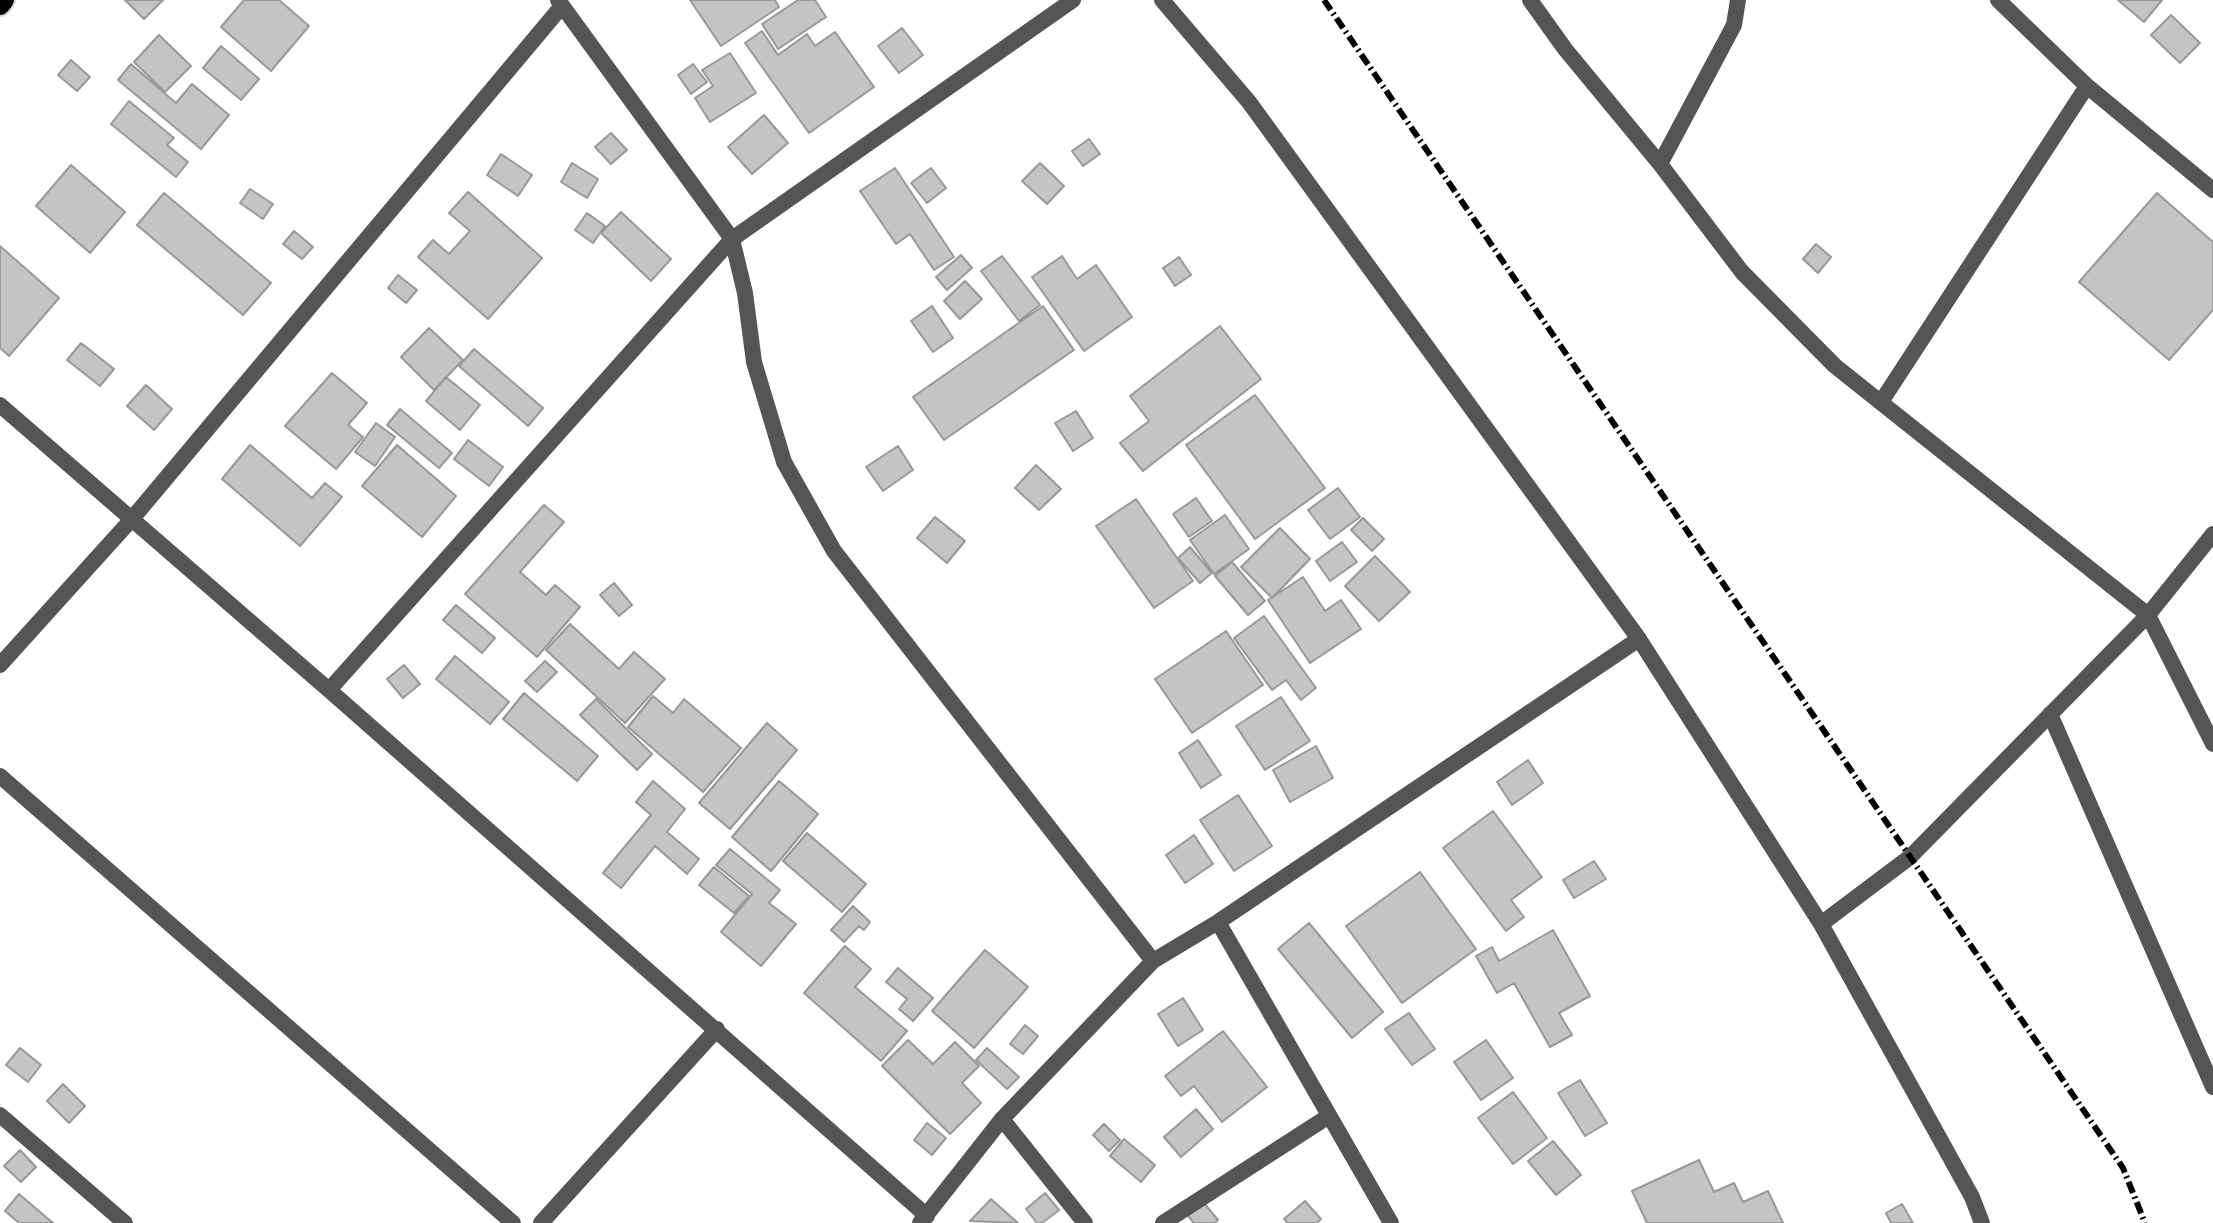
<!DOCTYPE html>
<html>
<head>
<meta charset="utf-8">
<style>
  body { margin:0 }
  canvas { display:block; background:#fff }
</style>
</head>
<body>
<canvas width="2213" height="1223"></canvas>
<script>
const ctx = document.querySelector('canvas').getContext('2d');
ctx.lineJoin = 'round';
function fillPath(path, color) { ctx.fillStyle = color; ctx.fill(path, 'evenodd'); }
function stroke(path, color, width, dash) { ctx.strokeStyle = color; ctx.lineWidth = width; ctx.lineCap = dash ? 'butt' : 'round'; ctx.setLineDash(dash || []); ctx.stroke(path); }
const building = new Path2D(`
  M125 0H163L144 19Z
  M244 0H279L309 26 271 71 221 27Z
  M690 0H775L779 7 721 46Z
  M798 0H815L826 17 778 49 762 24Z
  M2118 0H2162L2144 22Z
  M2171 15 2200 43 2180 63 2151 35Z
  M902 28 923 55 899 73 878 46Z
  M762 31 778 55 807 34 815 46 835 32 874 87 809 133 745 43Z
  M159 35 191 66 165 92 134 62Z
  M221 46 259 79 241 100 203 68Z
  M730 53 756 93 710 122 695 98 713 86 702 70Z
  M71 60 90 77 77 91 58 75Z
  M131 64 176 103 192 84 229 115 201 149 118 80Z
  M693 64 707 82 691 94 678 75Z
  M129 101 174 138 167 145 188 162 176 177 111 124Z
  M764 115 788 143 752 174 728 147Z
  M611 133 627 150 611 164 595 147Z
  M1089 139 1100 154 1083 166 1072 151Z
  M501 154 532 175 518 196 487 175Z
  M572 163 598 179 587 198 561 182Z
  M1040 163 1064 186 1047 204 1022 181Z
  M71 165 125 212 90 253 36 206Z
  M895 168 954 257 934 270 910 234 896 244 860 191Z
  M931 168 946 188 927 203 911 183Z
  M250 189 273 204 263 219 240 203Z
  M468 192 542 258 488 319 418 257 433 240 449 254 470 231 449 213Z
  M164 193 271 283 243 315 137 225Z
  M2157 193 2213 242V310L2169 360 2079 282Z
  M621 212 671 259 651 281 601 233Z
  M587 213 605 226 593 243 575 230Z
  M294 231 313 247 302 259 283 244Z
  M1816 244 1831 257 1818 273 1803 259Z
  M0 246 59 298 9 356 0 348Z
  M961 255 972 268 947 290 936 277Z
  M1002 256 1040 305 1019 321 981 271Z
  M1062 256 1077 279 1096 265 1132 317 1084 351 1032 277Z
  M1179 257 1191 275 1175 286 1163 268Z
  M398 275 417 290 406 303 388 288Z
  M965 281 982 299 960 319 944 301Z
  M932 306 953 338 933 352 911 321Z
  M1043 306 1074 350 944 440 913 397Z
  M1220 326 1261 379 1143 471 1120 443 1149 421 1130 396Z
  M429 328 463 360 434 390 401 357Z
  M81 343 114 369 100 386 67 360Z
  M474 349 543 408 528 426 459 366Z
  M332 373 367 403 348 425 363 437 336 469 285 426Z
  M446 377 480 405 460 430 426 401Z
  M146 385 172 409 154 430 127 406Z
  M1255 395 1325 488 1255 539 1186 445Z
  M400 409 452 453 439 468 387 425Z
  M1076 411 1093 438 1073 451 1055 423Z
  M376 423 395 437 375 466 355 452Z
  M468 440 503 467 489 486 454 459Z
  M250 445 312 498 325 483 342 497 300 546 222 479Z
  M397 445 456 496 422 537 362 486Z
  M898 446 913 470 883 491 866 467Z
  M1036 465 1061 489 1039 510 1015 488Z
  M1338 488 1360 517 1330 539 1308 510Z
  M1196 498 1212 521 1189 537 1173 514Z
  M1136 499 1193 581 1154 608 1096 526Z
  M544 505 564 522 520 572 546 595 555 585 580 607 537 657 465 594Z
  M1225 515 1249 549 1214 574 1190 540Z
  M935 517 965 541 947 563 917 538Z
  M1363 518 1384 539 1372 551 1351 530Z
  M1280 528 1310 559 1272 598 1241 567Z
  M1342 542 1357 562 1330 581 1316 561Z
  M1190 547 1212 573 1200 583 1178 558Z
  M1375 556 1410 592 1379 621 1345 586Z
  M1232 562 1265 601 1248 615 1215 576Z
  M1303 577 1325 611 1341 600 1361 629 1310 663 1268 600Z
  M614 583 632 605 619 616 600 595Z
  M456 605 495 638 482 653 443 620Z
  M1264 616 1316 688 1301 700 1286 680 1272 690 1234 638Z
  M570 624 619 669 634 652 665 679 625 723 546 650Z
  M1226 631 1263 685 1192 733 1155 679Z
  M455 656 509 702 490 724 436 679Z
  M545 661 557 672 537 692 525 681Z
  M404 665 420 684 403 698 387 679Z
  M524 693 598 756 577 781 503 719Z
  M653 696 673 713 684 699 741 748 703 792 628 727Z
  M1281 697 1310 741 1265 770 1236 726Z
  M596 699 652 754 637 770 580 715Z
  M767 723 797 750 730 829 699 803Z
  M1198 740 1221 775 1201 788 1179 753Z
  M1316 746 1333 778 1290 802 1273 770Z
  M1528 760 1543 783 1512 805 1497 782Z
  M653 781 685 809 667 832 699 859 687 874 655 846 621 888 603 873 651 815 636 802Z
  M779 781 818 814 771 871 732 837Z
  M1238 795 1272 846 1234 871 1200 820Z
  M1493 811 1542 877 1511 900 1524 917 1506 931 1443 848Z
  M807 833 866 884 842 912 783 861Z
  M1194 835 1213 864 1185 883 1166 855Z
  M730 849 780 890 769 903 796 924 761 966 721 932 752 894 716 865Z
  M1594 861 1606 879 1574 898 1563 880Z
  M714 867 749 896 734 913 699 885Z
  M1420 872 1476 949 1402 1003 1346 926Z
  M853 906 870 922 864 930 859 926 844 942 831 930Z
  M1309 923 1383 1012 1352 1038 1278 949Z
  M1553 930 1590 996 1559 1013 1572 1035 1550 1047 1514 983 1497 993 1476 956 1492 947 1499 961Z
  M845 946 871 969 855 987 907 1031 881 1061 804 993Z
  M985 950 1028 987 974 1048 932 1011Z
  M898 968 933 998 913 1021 899 1009 907 999 886 982Z
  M1183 998 1203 1030 1178 1046 1158 1014Z
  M1409 1013 1435 1049 1412 1065 1385 1029Z
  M1025 1025 1038 1036 1023 1054 1010 1044Z
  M1223 1031 1267 1087 1222 1122 1194 1086 1181 1096 1165 1076Z
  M908 1040 933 1064 955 1042 979 1066 962 1083 981 1103 950 1134 882 1066Z
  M1486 1040 1513 1078 1481 1100 1454 1062Z
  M20 1048 41 1065 28 1082 6 1065Z
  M987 1048 1019 1077 1007 1089 976 1060Z
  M1580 1080 1607 1123 1585 1136 1558 1093Z
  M63 1084 85 1106 69 1123 47 1101Z
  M1513 1092 1547 1138 1513 1164 1478 1118Z
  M1196 1109 1213 1129 1181 1157 1164 1137Z
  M927 1123 946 1138 932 1155 914 1140Z
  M1104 1124 1120 1140 1109 1151 1093 1135Z
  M1124 1139 1155 1165 1141 1182 1110 1156Z
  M1553 1141 1581 1175 1556 1195 1528 1161Z
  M20 1150 36 1167 21 1182 4 1166Z
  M1699 1160 1714 1192 1734 1183 1743 1202 1768 1191 1783 1223H1647L1632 1191Z
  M1045 1193 1059 1210 1042 1223H1037L1026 1209Z
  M19 1194 53 1223H19L5 1211Z
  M991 1199 1018 1223 970 1221Z
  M1305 1201 1321 1219 1317 1223H1288L1284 1219Z
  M1204 1203 1218 1220 1215 1223H1194L1188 1216Z
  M1902 1204 1913 1223H1891L1886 1213Z`);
fillPath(building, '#c4c4c4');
stroke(building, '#999', 2);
const primary = new Path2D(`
  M0 5 4 0`);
stroke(primary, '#dbdbdb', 24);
stroke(new Path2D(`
  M558 0 732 239 745 293 754 362 784 462 834 551 1153 961
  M1162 0 1249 102 1639 639 1821 924 1972 1197 1982 1223
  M1530 0 1565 49 1660 164 1742 272 1835 366 2148 615 2213 744
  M1998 0 2087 86 2213 190
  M1660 164 1734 25 1738 0
  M1881 402 2087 86
  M0 405 329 690 927 1216
  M0 665 131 520 562 6
  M329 690 732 239 1073 0
  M2050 714 2213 1087
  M0 776 513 1223
  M1218 922 1391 1223
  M1821 924 1910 857 2148 615 2213 534
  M0 1115 125 1223
  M1002 1119 1085 1223
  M541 1223 717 1029
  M920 1223 1002 1119 1153 961 1218 922 1639 639
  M1163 1223 1329 1116`), '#555', 16);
stroke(primary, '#000', 20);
stroke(new Path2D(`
  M1324 0 2123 1168 2145 1223`), '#000', 6, [12, 4, 2, 4]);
</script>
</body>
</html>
